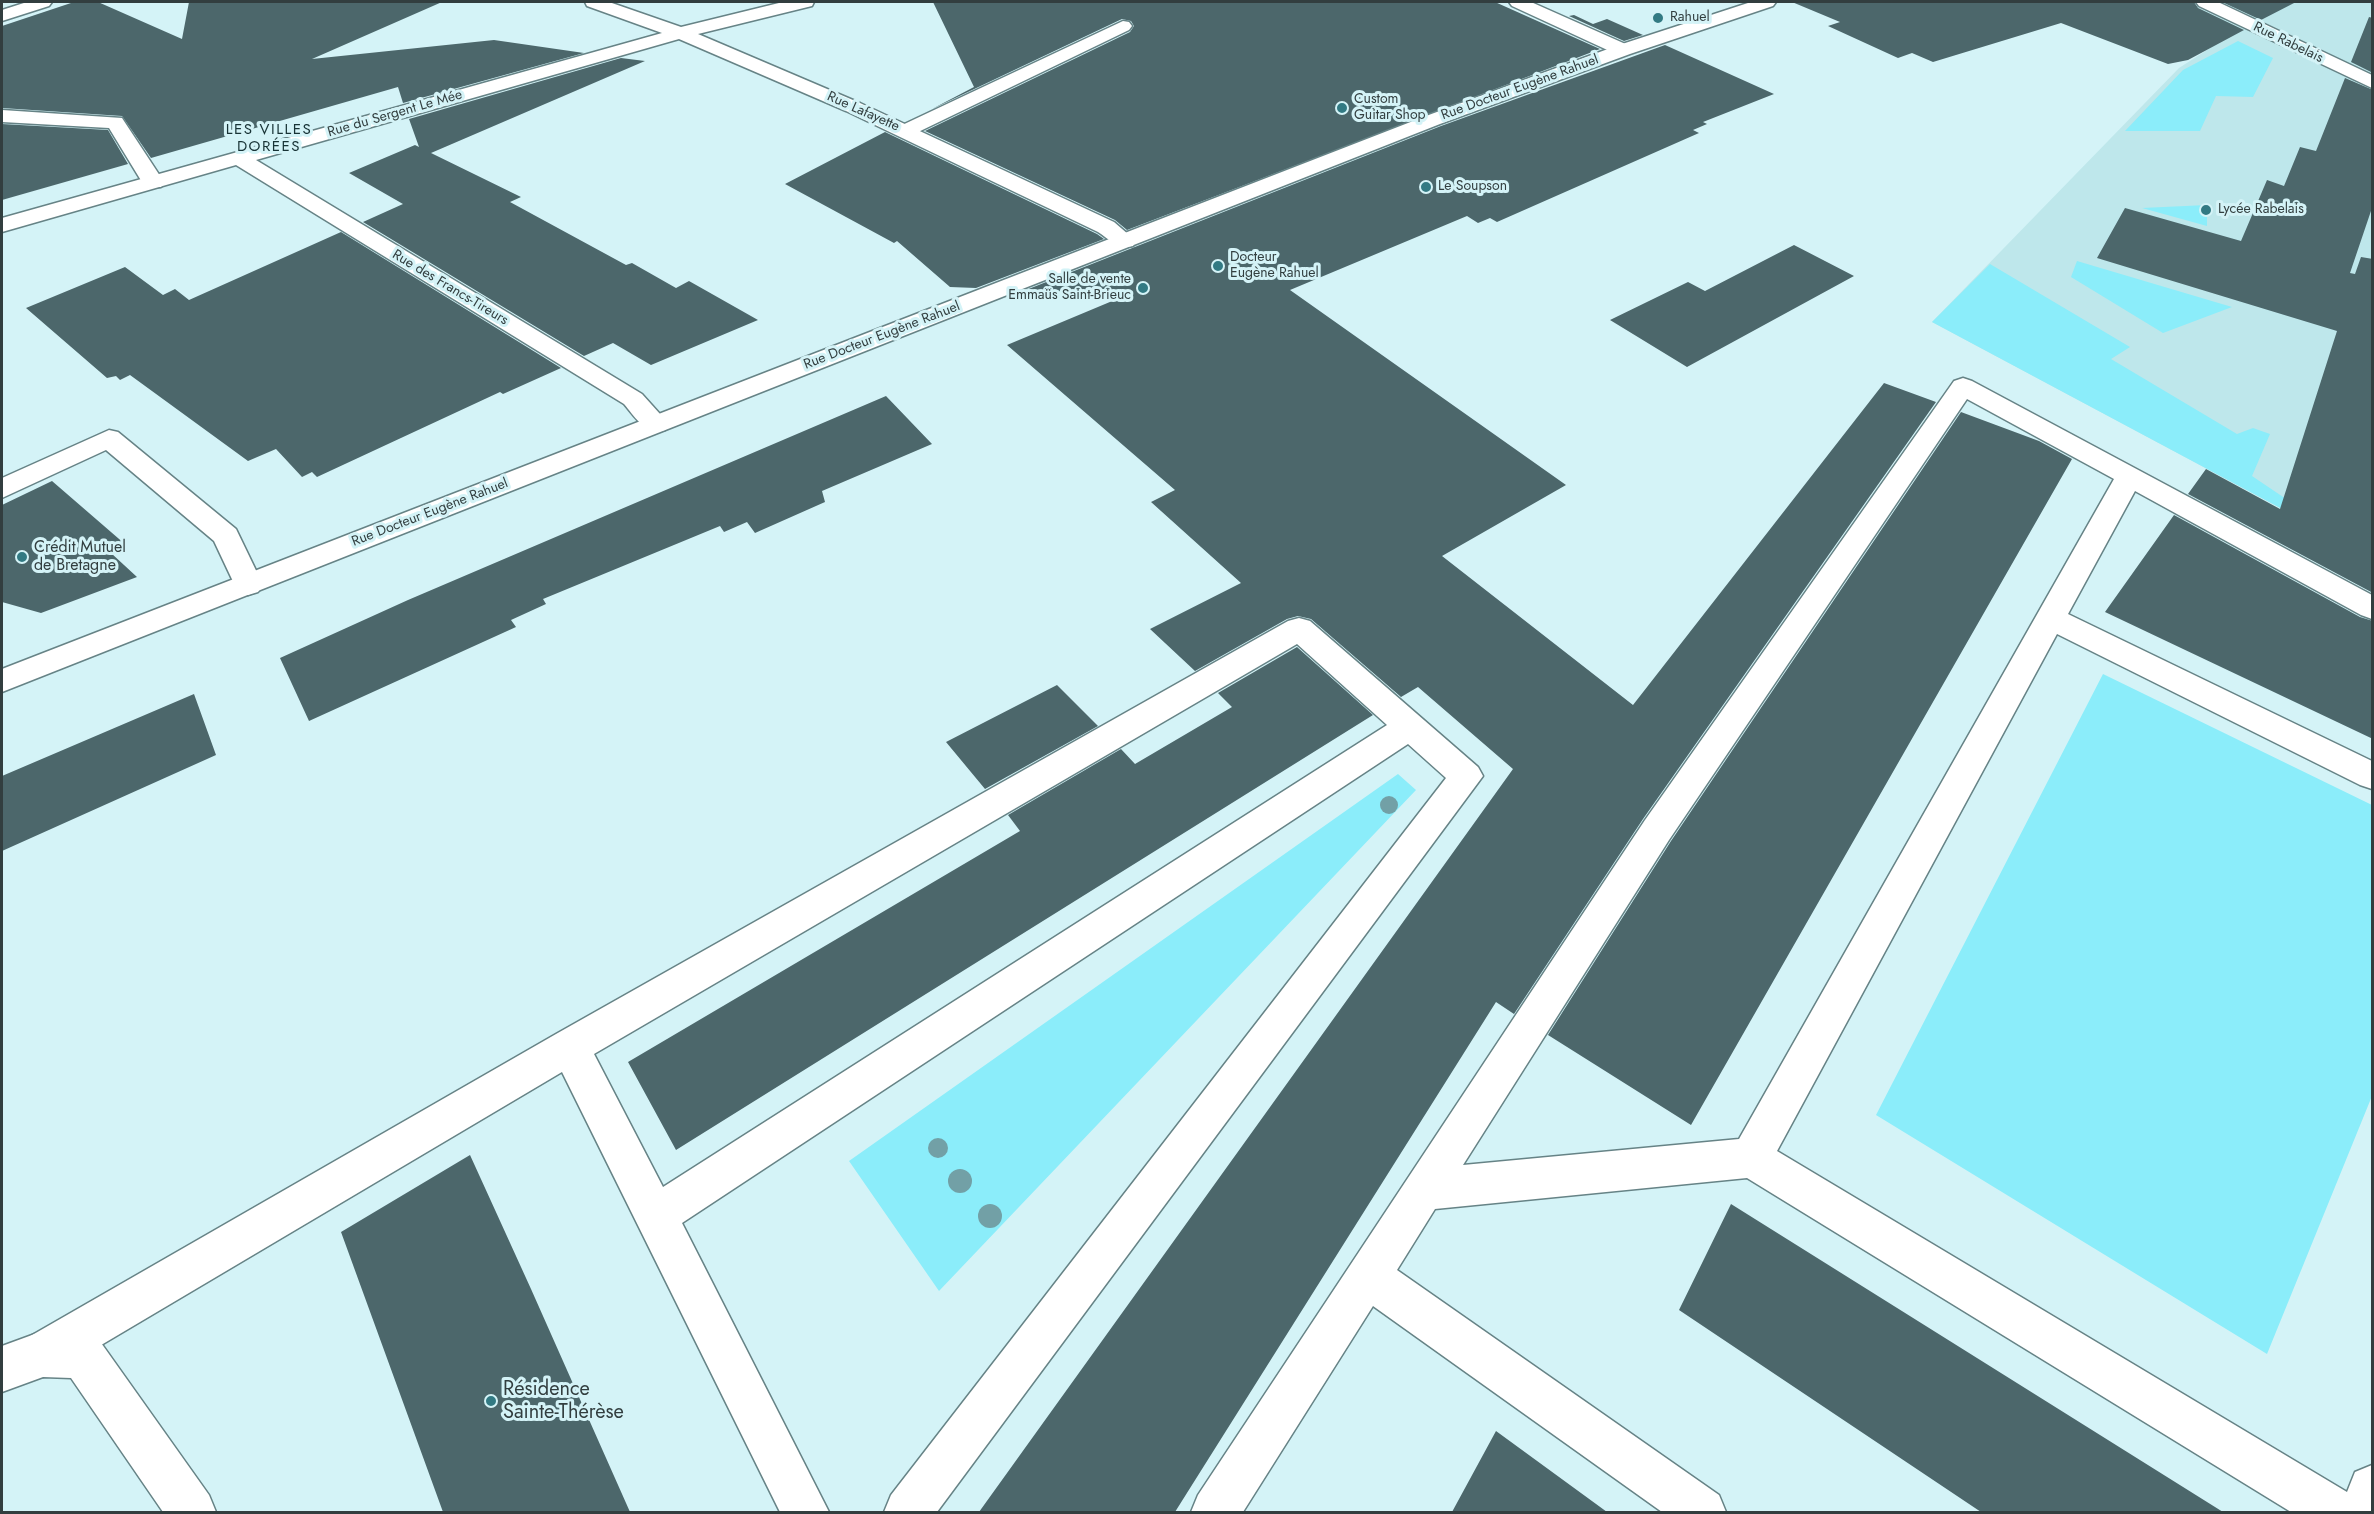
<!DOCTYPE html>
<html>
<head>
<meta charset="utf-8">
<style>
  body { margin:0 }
  #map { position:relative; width:2374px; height:1514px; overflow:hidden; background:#d4f3f7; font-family:Jost,sans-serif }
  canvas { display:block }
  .frame { position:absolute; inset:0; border:3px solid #323e3f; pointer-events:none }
</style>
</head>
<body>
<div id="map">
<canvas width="2374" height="1514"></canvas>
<div class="frame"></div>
</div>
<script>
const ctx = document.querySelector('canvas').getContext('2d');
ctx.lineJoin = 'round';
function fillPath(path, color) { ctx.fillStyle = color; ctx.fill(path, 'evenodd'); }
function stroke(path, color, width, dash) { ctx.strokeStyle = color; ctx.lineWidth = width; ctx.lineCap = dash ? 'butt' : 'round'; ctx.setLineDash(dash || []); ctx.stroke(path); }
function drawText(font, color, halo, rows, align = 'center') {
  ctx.font = font + ' Jost,sans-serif'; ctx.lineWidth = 6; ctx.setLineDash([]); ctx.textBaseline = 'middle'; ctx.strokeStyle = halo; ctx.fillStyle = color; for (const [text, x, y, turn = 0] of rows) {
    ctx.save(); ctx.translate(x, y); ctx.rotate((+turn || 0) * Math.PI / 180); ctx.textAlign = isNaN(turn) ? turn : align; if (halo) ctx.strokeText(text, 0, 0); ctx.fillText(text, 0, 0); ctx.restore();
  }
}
fillPath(new Path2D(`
  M2177 2H2372V557L1932 322 2179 68 2232 34Z`), '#bee7eb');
fillPath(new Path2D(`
  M2238 41 2273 58 2253 97 2216 96 2200 131H2125L2183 70Z
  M2207 205V226L2142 208Z
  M2077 261 2232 307 2163 333 2071 277Z
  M1990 264 2130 347 2111 359 2237 434 2253 428 2270 434 2252 476 2372 557 1932 322Z
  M2103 674 2372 805V1096L2267 1354 1876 1115Z
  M1398 774 1416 790 939 1291 849 1161Z`), '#8bedfa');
fillPath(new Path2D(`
  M74 2H98L182 39 189 2H442L312 59 494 40 584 53 403 103 398 87 151 158 122 116 2 108V26Z
  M933 2H1495L1600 49 1127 230 1115 220 925 131 1130 32 1134 26 1131 21 1122 19 932 109 974 87Z
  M1792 2H2194L2198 8 2244 30 2188 60 2168 64 2061 23 1933 62 1912 53 1898 58 1828 26 1840 22Z
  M2222 2H2296L2261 20Z
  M1574 15 1593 24 1607 19 1643 35 1624 41 1569 16Z
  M2369 17 2373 18V73L2351 62Z
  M1665 45 1774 94 1703 122 1707 124 1693 130 1699 133 1497 222 1490 218 1478 223 1467 216 1290 290 1566 485 1442 556 1633 705 1884 383 1936 402 1643 819 1514 1014 1496 1002 1175 1512H979L1513 769 1418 687 1401 697 1311 619 1298 616 1287 619 1195 671 1150 629 1241 583 1151 502 1175 490 1007 345 1129 294 1026 290 1441 126Z
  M621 58 645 61 431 153 521 197 510 202 626 265 632 263 676 288 689 281 758 320 651 365 613 343 584 356 363 222 403 204 349 173 415 145 419 147 409 119Z
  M2345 78 2373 90V205L2350 273 2355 274 2361 257 2373 259V593L2188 494 2206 469 2280 509 2337 331 2097 258 2125 208 2241 241 2267 180 2284 186 2300 147 2316 151Z
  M2 124 108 130 128 164 2 200Z
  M885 132 1097 234 1104 239 976 288 950 287 897 241 894 243 785 184Z
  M341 232 561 368 503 394 500 392 317 477 312 472 302 477 276 449 248 461 130 375 120 380 116 376 107 378 26 308 125 267 163 295 175 289 189 300Z
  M1794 245 1854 276 1687 367 1610 320 1688 282 1705 291Z
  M886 396 932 444 822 491 825 502 755 533 747 522 724 532 720 526 543 599 546 604 511 620 516 627 309 721 280 658 408 600Z
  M1961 412 2039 441 2072 459 1691 1125 1548 1035 1671 841Z
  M52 481 126 545 111 553 137 577 41 613 2 602V505Z
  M2174 515 2360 617 2373 621V739L2105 612Z
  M1297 647 1373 715 676 1150 628 1062 1020 831 1008 815 1121 749 1135 764 1232 707 1218 693Z
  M1057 685 1098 726 985 789 946 742Z
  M194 694 216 755 2 851V776Z
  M470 1155 531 1289 630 1512H443L341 1232Z
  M1731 1204 2223 1512H1981L1679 1310Z
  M1496 1431 1607 1512H1452Z`), '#4c676b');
const lane = new Path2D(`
  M27 2H52L49 6 2 21V10Z
  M1509 2H1531L1630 46 1632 50 1623 56 1616 54 1512 6Z
  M1123 21 1129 22 1132 26 1129 30 912 135H898L895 131 898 127Z
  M2 110 122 118 164 182 161 187H145L109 128 2 122Z
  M1963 378 1972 381 2372 595V619L2361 615 2135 491 2068 614 2372 761V789L2360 785 2057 634 1777 1151 2347 1492 2355 1472 2372 1465V1512H2291L1747 1178 1435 1209 1397 1270 1719 1495 1726 1512H1662L1373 1306 1243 1512H1191L1198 1495 1645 820 1954 381ZM1967 399 2114 479 1739 1139 1463 1165 1669 840Z
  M109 430 118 432 236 529 263 585 258 592 248 595 238 592 214 541 106 450 2 498V478Z
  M1299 618 1310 621 1478 767 1483 776 937 1512H884L891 1495 1446 778 1408 744 682 1223 829 1512H780L562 1072 59 1370 43 1377 27 1370 20 1354 27 1338 556 1034 1288 621ZM1297 644 1387 725 663 1187 594 1054Z`);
const street = new Path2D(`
  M585 2H609L681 27 783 2H814L812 6 698 34 860 103 1114 222 1136 241 1133 246C1118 249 1110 240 1098 232L846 111 679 39 256 160 642 394 669 424 665 430C645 435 636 418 624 404L236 165 2 232V218L662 33 587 6Z
  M43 1331 83 1333 99 1340 209 1495 216 1512H163L71 1378 43 1377 2 1392V1346Z`);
const secondary = new Path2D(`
  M1751 2H1776L1773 6 1630 54 1440 124 2 692V669L1426 116 1616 46Z
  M2196 2H2218L2372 75V88L2199 6Z`);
stroke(lane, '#668386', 3);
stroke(street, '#668386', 3);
stroke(secondary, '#668386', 3);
fillPath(lane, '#fff');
fillPath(street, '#fff');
fillPath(secondary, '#fff');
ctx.fillStyle = '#72a0a6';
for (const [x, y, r] of [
  [1389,805,9],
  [938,1148,10],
  [960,1181,12],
  [990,1216,12]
]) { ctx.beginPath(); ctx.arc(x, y, r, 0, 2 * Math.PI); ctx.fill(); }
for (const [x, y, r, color] of [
  [1658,18,6,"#327a83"],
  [1342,108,6,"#327a83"],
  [1426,187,6,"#327a83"],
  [2206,210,6,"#327a83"],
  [1218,266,6,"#327a83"],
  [1143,288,6,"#327a83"],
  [22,557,6,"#327a83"],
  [491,1401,6,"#327a83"]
]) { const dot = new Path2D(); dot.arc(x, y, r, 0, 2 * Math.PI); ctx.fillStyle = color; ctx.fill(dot); stroke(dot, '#d4f3f7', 2); }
drawText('14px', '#323e3f', '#d4f3f7', [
  ["Rahuel",1670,18],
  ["Custom",1354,100],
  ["Guitar Shop",1354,116],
  ["Le Soupson",1438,187],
  ["Lycée Rabelais",2218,210],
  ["Docteur",1230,258],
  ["Eugène Rahuel",1230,274],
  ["Salle de vente",1131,280,"right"],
  ["Emmaüs Saint-Brieuc",1131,296,"right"]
], 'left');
drawText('14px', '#323e3f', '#d4f3f7', [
  ["Rue Rabelais",2288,43,26],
  ["Rue Docteur Eugène Rahuel",1520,88,-20],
  ["Rue Lafayette",863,112,24],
  ["Rue du Sergent Le Mée",395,114,-16],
  ["Rue des Francs-Tireurs",450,288,31],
  ["Rue Docteur Eugène Rahuel",882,336,-21],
  ["Rue Docteur Eugène Rahuel",430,513,-21]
]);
ctx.letterSpacing = '1.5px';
drawText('15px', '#183336', '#d4f3f7', [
  ["LES VILLES",269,130],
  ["DORÉES",269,147]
]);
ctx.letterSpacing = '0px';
drawText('16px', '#323e3f', '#d4f3f7', [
  ["Crédit Mutuel",34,548],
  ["de Bretagne",34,566]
], 'left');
drawText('20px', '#323e3f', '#d4f3f7', [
  ["Résidence",503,1390],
  ["Sainte-Thérèse",503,1413]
], 'left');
</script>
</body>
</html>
